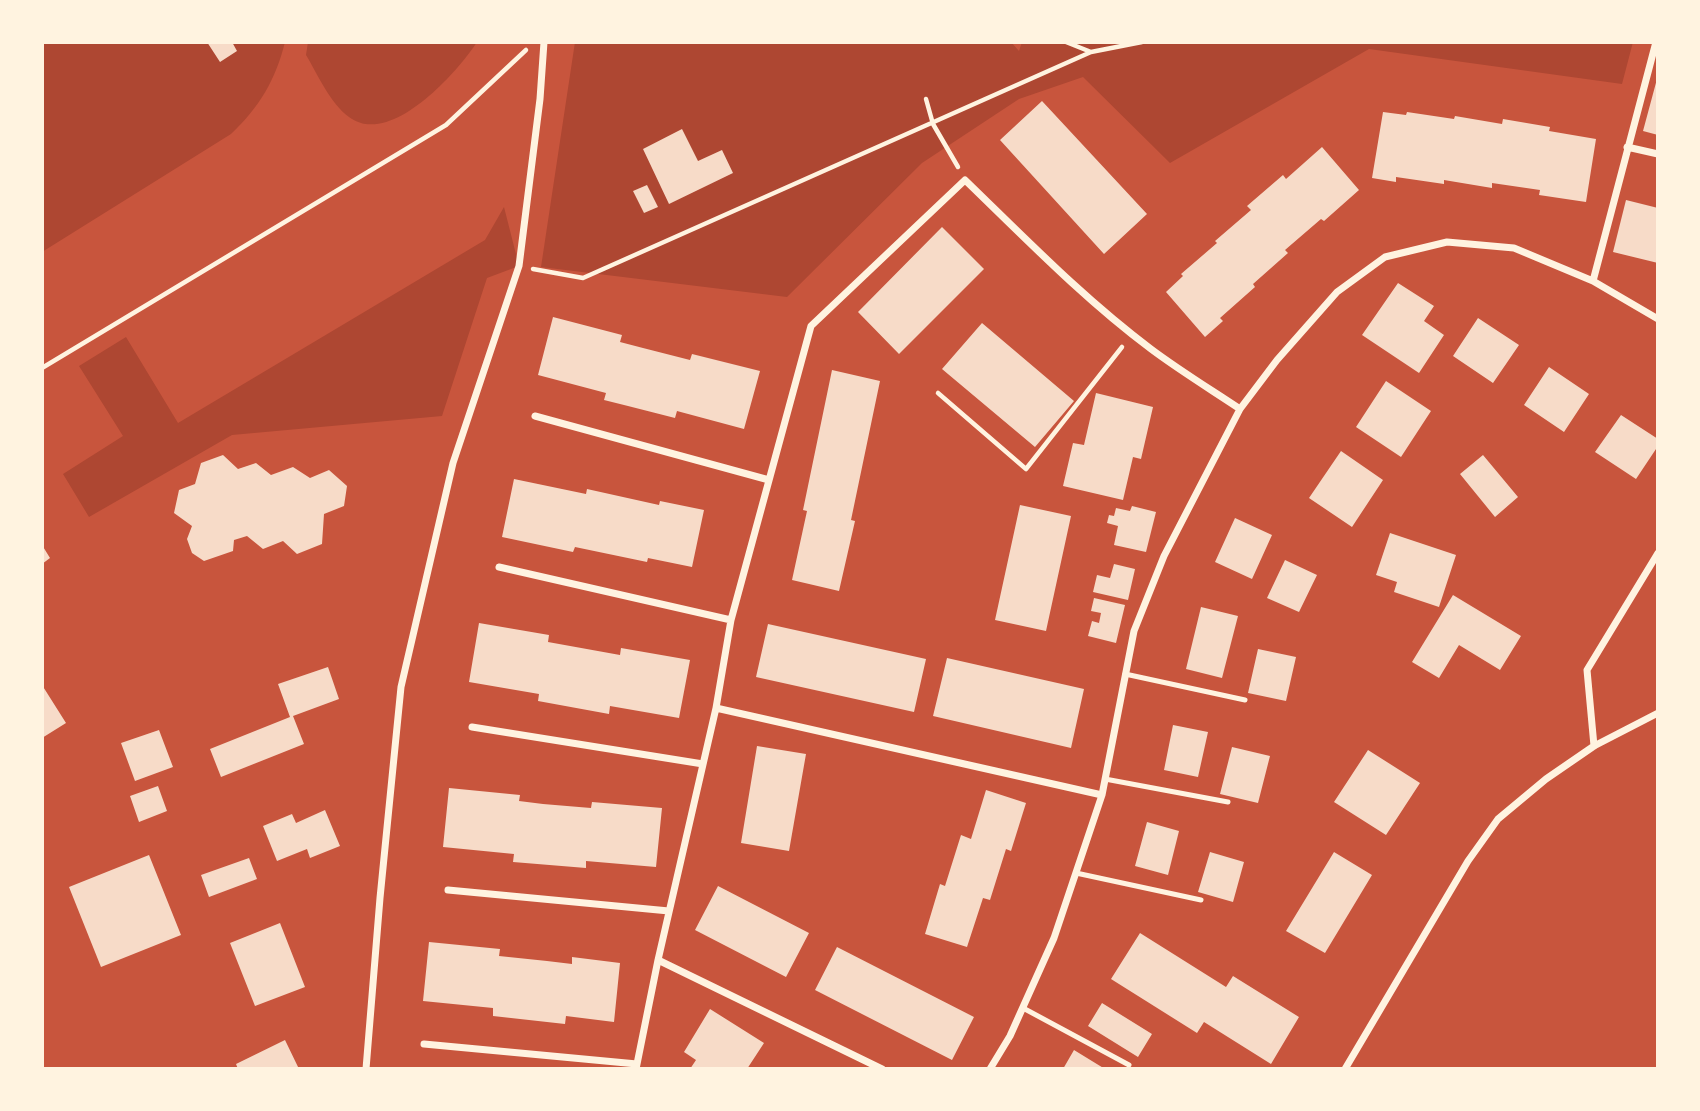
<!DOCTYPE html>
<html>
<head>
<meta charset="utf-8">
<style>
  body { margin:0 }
  #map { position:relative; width:1700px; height:1111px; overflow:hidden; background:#c8553d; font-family:Commissioner,sans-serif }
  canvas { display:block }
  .frame { position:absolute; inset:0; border:44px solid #fff3e0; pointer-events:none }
</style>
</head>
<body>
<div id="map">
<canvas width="1700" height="1111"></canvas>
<div class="frame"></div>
</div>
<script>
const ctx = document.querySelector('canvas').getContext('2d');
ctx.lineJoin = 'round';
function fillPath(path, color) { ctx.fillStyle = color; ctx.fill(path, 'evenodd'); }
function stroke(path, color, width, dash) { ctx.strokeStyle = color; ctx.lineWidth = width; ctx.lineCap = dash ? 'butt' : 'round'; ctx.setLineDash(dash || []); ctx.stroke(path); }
fillPath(new Path2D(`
  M42 42H285C276 79 259 108 231 134L42 252Z
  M308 42H477C457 73 390 148 349 117 330 103 318 75 306 55Z
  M575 42H1011L1019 51 1022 42H1633L1622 84 1369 49 1170 163 1083 77 1019 99 922 163 787 297 541 267Z
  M504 207 519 266 487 278 442 416 232 435 89 517 63 474 123 436 79 366 126 337 178 423 485 240Z`), '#ae4732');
fillPath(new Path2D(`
  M207 42H232L237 51 220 62Z
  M1657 79H1658V135L1643 131Z
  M1042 101 1147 214 1104 254 1000 140Z
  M1383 112 1406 115 1407 112 1454 119 1455 116 1502 124 1503 119 1550 127 1549 131 1596 139 1586 202 1539 195 1540 190 1492 183V188L1444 180V184L1396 177V182L1372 178Z
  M682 129 698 161 722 150 733 173 669 204 643 149Z
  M1322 147 1359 190 1324 221 1321 219 1285 250 1288 253 1253 284 1255 287 1220 318 1223 321 1205 337 1166 292 1183 276 1181 274 1217 243 1215 241 1251 210 1247 206 1283 175 1286 179Z
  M647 185 658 207 644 213 633 191Z
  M1626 200 1658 208V263L1613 252Z
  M942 227 984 269 899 354 858 312Z
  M1398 283 1434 306 1424 321 1444 335 1419 373 1362 335Z
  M553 317 622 335 620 342 643 348 690 360 692 354 760 371 744 429 677 411 675 418 628 406 604 400 606 393 538 375Z
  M1478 318 1519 345 1493 383 1453 356Z
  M982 323 1074 401 1035 447 942 369Z
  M1549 367 1589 394 1564 432 1524 405Z
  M832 370 880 381 851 520 855 521 839 591 792 580 807 511 803 510Z
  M1386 381 1431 411 1401 457 1356 427Z
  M1096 393 1153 407 1141 459 1133 457 1123 500 1063 486 1073 443 1084 445Z
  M1621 415 1658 439V446L1636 479 1595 452Z
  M1341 451 1383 480 1352 527 1309 498Z
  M223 455 238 469 256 463 271 475 293 467 310 478 329 470 347 486 344 506 324 514 322 544 297 554 283 541 263 549 247 536 234 540 233 551 204 561 192 553 187 539 192 526 174 513 179 490 195 484 201 463Z
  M1483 455 1518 497 1495 517 1460 474Z
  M514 479 586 494 587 489 659 505 660 501 704 510 692 567 648 558 647 562 575 547 573 552 502 537Z
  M1020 505 1071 516 1046 631 995 620Z
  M1132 506 1156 512 1146 552 1114 545 1118 526 1107 523 1109 515 1114 516 1116 508 1130 511Z
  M1235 518 1272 535 1252 579 1215 562Z
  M1390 533 1456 555 1439 607 1394 592 1397 582 1376 575Z
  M42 545 50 558 42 564Z
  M1285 560 1317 575 1299 612 1267 598Z
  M1114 564 1135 569 1128 600 1093 592 1097 575 1110 578Z
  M1453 595 1521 636 1500 670 1459 645 1439 678 1412 662Z
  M1094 598 1125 605 1116 643 1088 636 1092 621 1099 623 1101 613 1091 611Z
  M1201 607 1238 616 1222 678 1186 669Z
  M479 623 549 635 548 642 620 655 621 648 690 660 679 718 610 706 609 714 538 701 539 694 469 682Z
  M768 624 926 659 914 712 756 677Z
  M1258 649 1296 657 1286 701 1248 693Z
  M947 658 1084 689 1071 748 933 716Z
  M328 667 339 699 293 716 304 744 221 777 210 749 290 717 278 684Z
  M42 685 66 723 42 738Z
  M1173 725 1208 732 1198 777 1164 770Z
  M159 730 173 767 135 781 121 743Z
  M757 746 806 754 789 851 741 843Z
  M1232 747 1270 756 1258 803 1220 794Z
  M1368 750 1420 783 1386 835 1334 802Z
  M158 786 167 811 139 822 130 796Z
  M449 788 520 795 519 801 543 804 591 808 592 802 662 808 656 867 586 861V868L513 862 514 854 443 847Z
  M986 790 1026 803 1011 851 1006 849 990 900 983 898 967 947 925 934 940 884 945 886 961 835 971 839Z
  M325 810 340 846 310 858 307 849 277 861 263 826 292 814 296 823Z
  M1147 822 1179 831 1168 875 1135 866Z
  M1210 852 1244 862 1233 902 1198 892Z
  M1334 852 1372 875 1325 953 1286 931Z
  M149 855 181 935 101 967 69 887Z
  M249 858 257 879 209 897 201 875Z
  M718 886 809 933 786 977 695 930Z
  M280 923 305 987 255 1006 230 943Z
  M1140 933 1226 987 1233 976 1299 1017 1271 1064 1204 1022 1197 1033 1111 979Z
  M429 942 500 949 499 956 547 961 572 964V957L620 963 614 1022 566 1016 565 1024 493 1016V1008L423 1001Z
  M837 947 974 1017 952 1060 815 990Z
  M1102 1003 1152 1034 1138 1057 1088 1026Z
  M710 1009 764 1043 747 1069H690L696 1060 684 1052Z
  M285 1040 299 1069H238L236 1064Z
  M1074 1050 1105 1069H1063Z`), '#f7dbc8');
stroke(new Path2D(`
  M1066 42 1091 52
  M926 99 933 124 958 167
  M533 269 583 278 1091 52 1142 42
  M42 368 446 125 526 50
  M938 393 1026 469 1122 347`), '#fff3e0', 4.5);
stroke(new Path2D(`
  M1125 674 1245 700
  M1105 779 1228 802
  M1076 873 1201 900
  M1023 1008 1129 1065`), '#fff3e0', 5);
stroke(new Path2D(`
  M1627 147 1658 154
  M1593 281 1656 42
  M535 416 769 480
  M499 567 731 620
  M716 708 1102 795
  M472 727 703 764
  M1594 746 1587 670 1658 553
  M448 890 669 911
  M658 960 882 1069
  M424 1044 637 1064
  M366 1069 380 898 401 687 453 463 519 266 540 99 544 42
  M636 1069 658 960 716 708 731 620 811 326 965 180C1025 238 1084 299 1151 349 1179 370 1210 389 1240 409
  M990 1069 1010 1036 1054 938 1102 795 1134 631 1164 556 1240 409 1277 360 1337 292 1385 257 1447 242 1514 248 1593 281 1658 319
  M1345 1069 1468 861 1498 819 1546 779 1594 746 1658 713`), '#fff3e0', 7);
</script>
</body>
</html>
